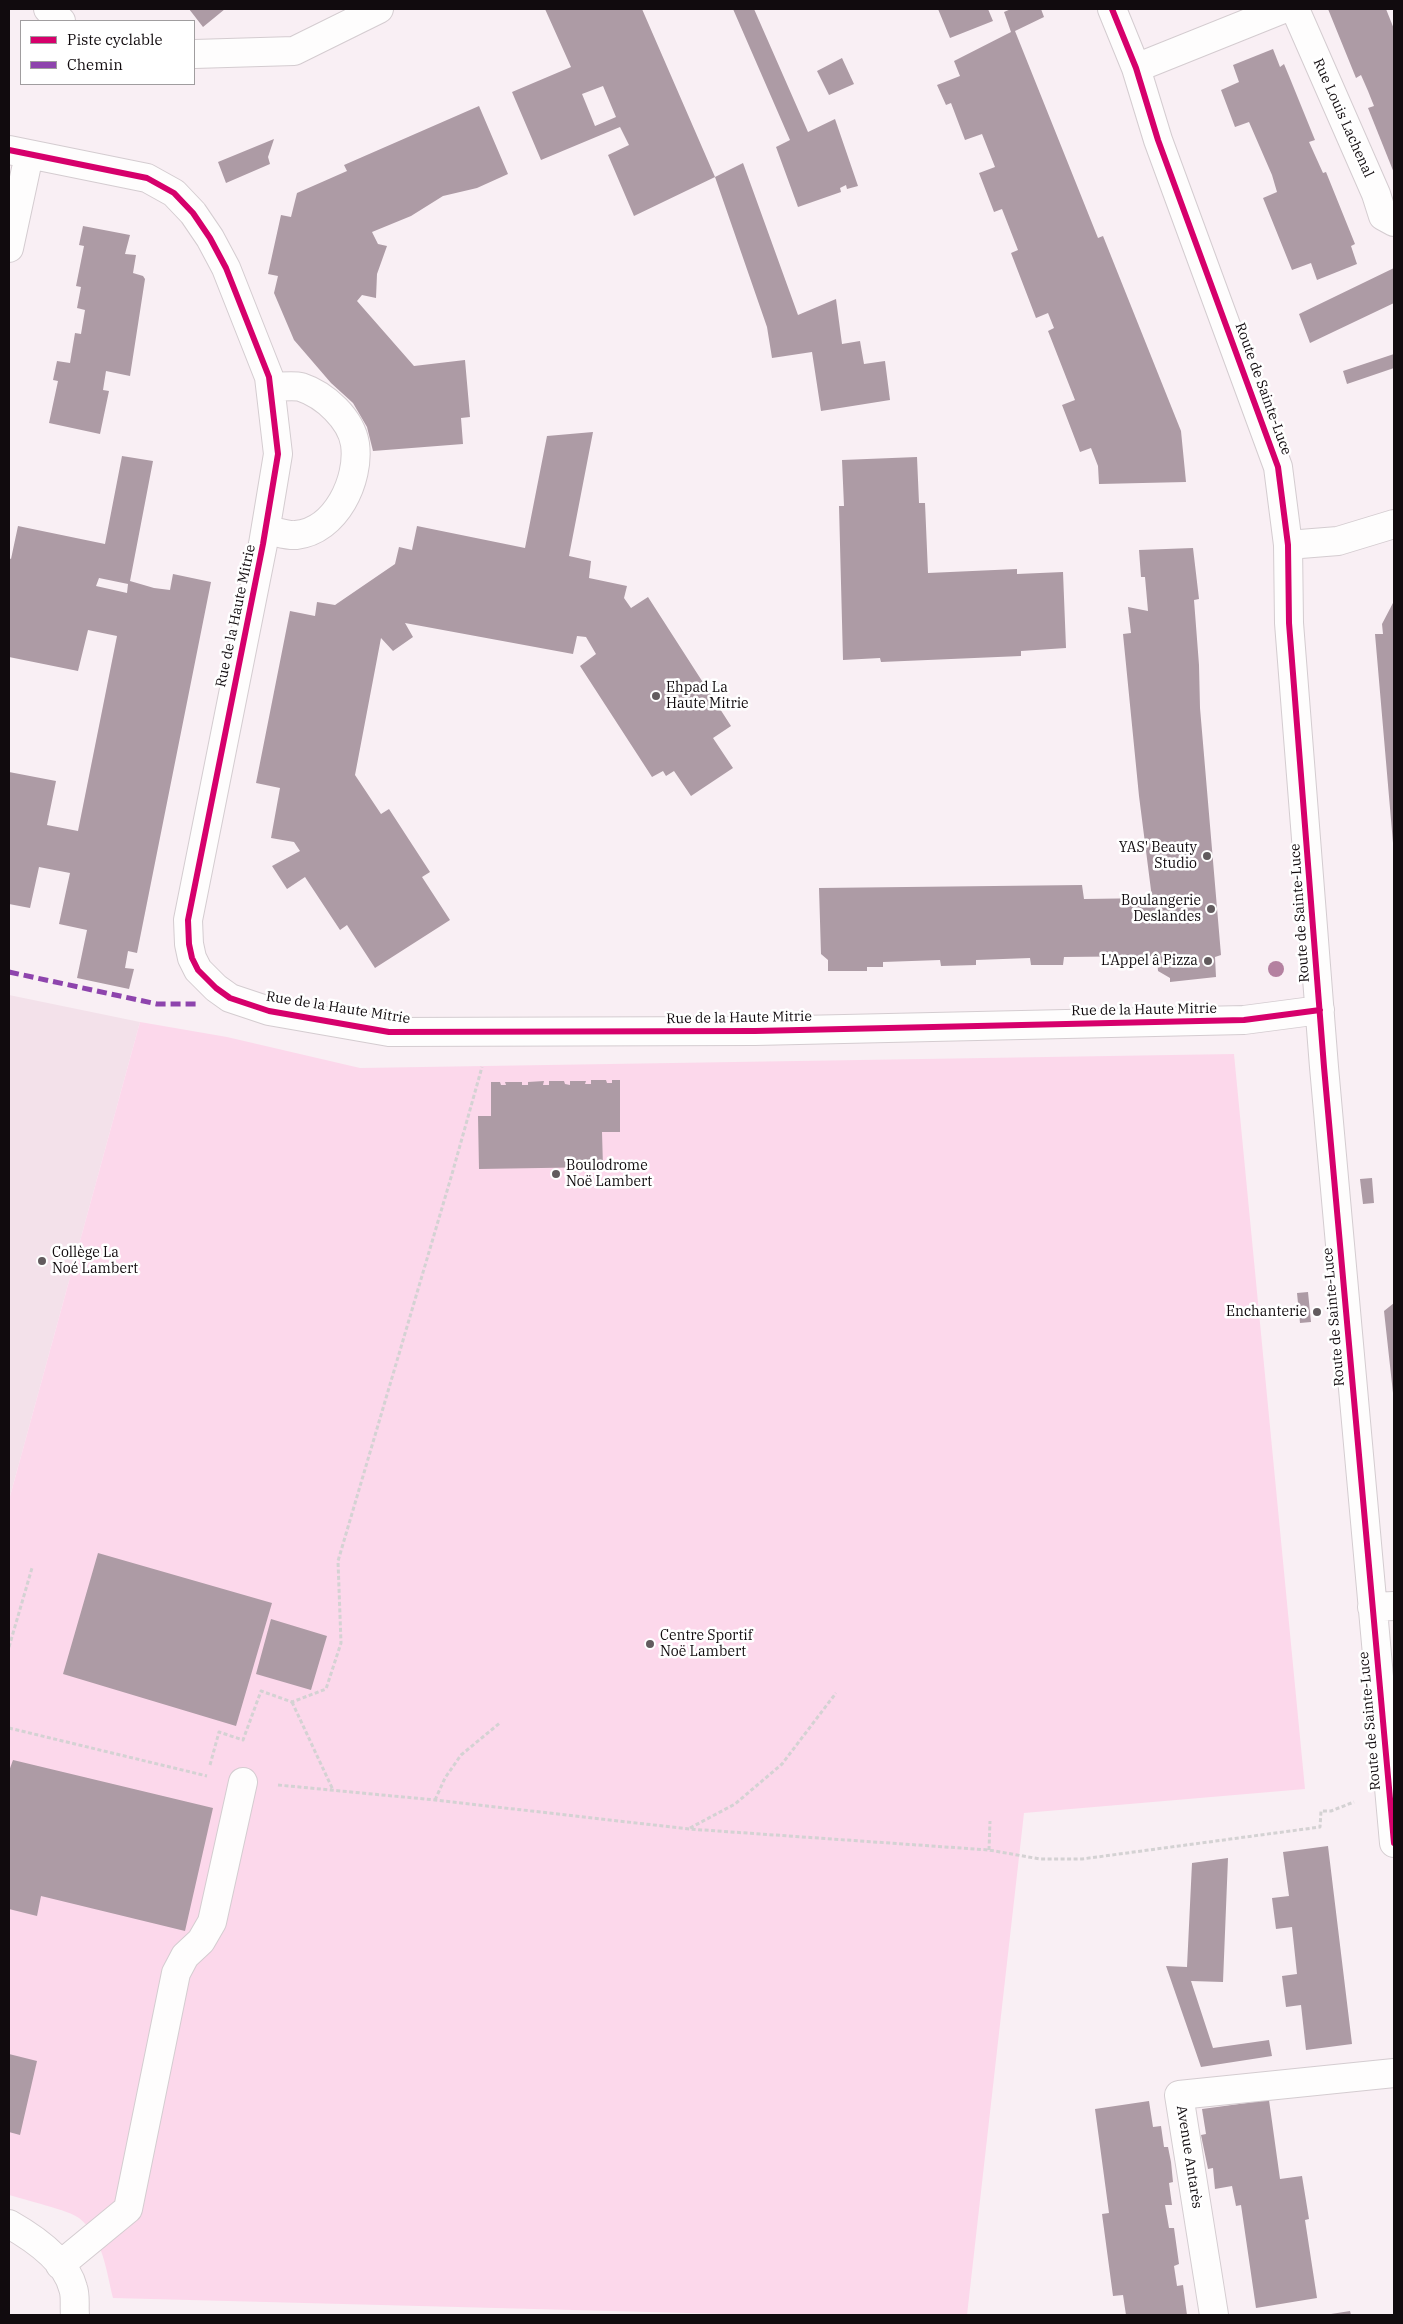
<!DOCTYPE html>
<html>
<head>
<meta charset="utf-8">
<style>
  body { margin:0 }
  #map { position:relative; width:1403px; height:2324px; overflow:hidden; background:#f9eff4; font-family:"IBM Plex Serif",serif }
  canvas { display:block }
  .frame { position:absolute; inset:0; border:10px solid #110b0e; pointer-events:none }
  .legend { position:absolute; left:20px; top:20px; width:175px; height:65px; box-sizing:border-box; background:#fff; border:1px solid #a09d9f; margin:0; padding:6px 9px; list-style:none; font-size:15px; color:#110b0e }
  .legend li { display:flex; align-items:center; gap:10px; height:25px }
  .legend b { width:25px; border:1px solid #a09d9f }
</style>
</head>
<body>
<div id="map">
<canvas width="1403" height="2324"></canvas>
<div class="frame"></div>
<ul class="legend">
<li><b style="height:6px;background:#d6006c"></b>Piste cyclable</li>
<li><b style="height:6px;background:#8e44ad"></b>Chemin</li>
</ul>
</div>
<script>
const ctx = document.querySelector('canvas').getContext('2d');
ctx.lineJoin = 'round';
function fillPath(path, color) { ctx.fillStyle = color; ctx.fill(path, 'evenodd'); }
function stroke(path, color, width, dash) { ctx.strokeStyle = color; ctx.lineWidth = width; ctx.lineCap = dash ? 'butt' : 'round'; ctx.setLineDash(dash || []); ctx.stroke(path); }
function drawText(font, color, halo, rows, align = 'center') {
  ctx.font = font + ' "IBM Plex Serif",serif'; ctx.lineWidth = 5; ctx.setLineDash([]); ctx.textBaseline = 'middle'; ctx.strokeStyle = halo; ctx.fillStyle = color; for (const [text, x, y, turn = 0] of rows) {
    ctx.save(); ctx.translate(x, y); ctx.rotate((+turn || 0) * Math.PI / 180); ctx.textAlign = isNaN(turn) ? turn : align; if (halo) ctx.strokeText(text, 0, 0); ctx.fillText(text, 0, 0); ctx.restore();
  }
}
fillPath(new Path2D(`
  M9 995 140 1022 9 1500Z`), '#f3e1ea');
fillPath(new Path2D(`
  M140 1022 227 1037 360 1068 1234 1054 1305 1789 1024 1813 967 2315H764L113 2298C106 2270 103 2237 79 2218 71 2211 22 2199 9 2195V1500Z`), '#fcd8eb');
fillPath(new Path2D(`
  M189 9H225L203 27Z
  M545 9H642L715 177 634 216 608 155 629 145 620 127 541 160 512 92 571 67ZM603 86 616 117 595 126 582 94Z
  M733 9H754L808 132 835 119 858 186 847 189 846 185 840 188 841 192 798 207 776 147 790 140Z
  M938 9H988L993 21 950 38Z
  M1011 9H1041L1044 17 1015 31 1098 238 1103 236 1181 431 1186 482 1099 484 1098 466 1091 448 1080 452 1062 405 1075 400 1048 331 1054 328 1048 313 1036 318 1011 253 1018 250 1002 209 994 212 979 173 995 167 982 134 965 140 951 103 946 105 937 85 960 76 954 61 1011 32 1004 12Z
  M1328 9H1386L1394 29V173L1368 108 1374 106 1368 91 1361 75 1356 78Z
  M1273 49 1280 67 1284 64 1289 76 1315 140 1309 142 1323 173 1326 172 1355 244 1351 246 1357 264 1317 280 1311 263 1292 270 1263 198 1277 192 1272 175 1249 122 1235 127 1221 90 1239 82 1233 65Z
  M842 58 854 84 829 95 817 71Z
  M479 106 508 174 477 188 443 196 411 216 372 232 378 244 387 246 377 274 376 298 362 295 357 301 414 366 465 360 470 417 461 418 463 444 373 451 367 427 353 403 331 383 294 340 274 293 278 276 268 274 281 215 291 217 297 193 347 171 344 165Z
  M274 139 268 157 270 164 226 183 218 162Z
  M743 163 798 315 836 299 842 344 860 341 864 364 885 361 890 400 821 411 812 352 772 358 767 327 715 177Z
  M83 226 130 235 125 254 136 255 133 273 143 276 145 279 130 376 106 371 103 390 109 391 100 434 49 423 58 381 53 380 57 361 70 363 75 333 81 334 85 310 77 308 81 287 76 286 84 246 79 245Z
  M1394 268V303L1310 343 1299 314Z
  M1394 354V368L1347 384 1343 371Z
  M593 432 569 556 591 561 589 578 627 586 624 598 631 608 648 597 731 726 713 738 733 768 691 796 674 771 666 776 663 771 652 777 580 666 596 654 586 637 577 636 573 654 405 623 413 637 393 651 381 638 355 775 381 814 389 809 430 872 422 877 450 920 375 968 347 925 340 930 305 877 287 889 272 866 300 851 294 842 271 838 280 788 256 783 290 611 315 616 317 602 335 605 395 564 399 547 412 550 417 526 525 548 547 436Z
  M122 456 153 461 130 581 154 588 170 590 173 574 211 582 137 953 128 951 125 968 134 969 129 989 77 978 87 930 59 924 70 873 39 867 30 908 9 904V772L56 781 47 825 78 831 117 636 88 630 78 671 9 657V558L11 559 18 526 105 544ZM99 578 128 584 127 593 96 586Z
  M917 457 919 503H925L928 573 1017 569V574L1063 572 1066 648 1021 651V656L881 662 880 658 843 660 839 506H844L842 460Z
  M1193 548 1199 599 1194 600 1199 665 1200 708 1221 955 1215 957 1216 977 1170 982V978L1158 971 1157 956 1064 957 1063 965H1031L1030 958 976 960V965L941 966 940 960 883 962V967H867V971H828V960L821 954 819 888 1082 885 1084 899 1152 898 1139 796 1123 634 1131 633 1128 607 1148 611 1145 577H1141L1139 550Z
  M1394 601V843H1393L1375 634H1383L1382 624Z
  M591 1080H606L607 1083H612V1080H620V1132H602L603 1167 479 1169 478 1116H491V1082H500L501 1085H506L505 1082H522V1085H528V1082L544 1081 543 1085H549V1081H564L565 1084 570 1085V1081H586L585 1084H591Z
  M1372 1178 1374 1203 1363 1204 1360 1179Z
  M1308 1292 1311 1322 1300 1323 1297 1293Z
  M1394 1303V1393H1393L1384 1311Z
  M98 1553 272 1603 236 1726 63 1674Z
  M271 1619 327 1636 311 1690 256 1674Z
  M13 1760 213 1808 185 1931 41 1896 37 1916 9 1909V1771Z
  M1328 1846 1352 2044 1306 2050 1301 2005 1286 2007 1282 1976 1297 1974 1292 1927 1276 1929 1272 1898 1289 1896 1283 1852Z
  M1228 1858 1223 1982 1191 1981 1213 2048 1269 2040 1272 2056 1201 2067 1166 1966 1187 1967 1192 1863Z
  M9 2054 37 2061 20 2135 9 2132Z
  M1269 2100 1280 2179 1302 2176 1309 2219 1305 2220 1317 2298 1256 2308 1241 2205 1236 2206 1232 2186 1215 2189 1213 2168 1208 2169 1201 2135 1206 2134 1202 2109Z
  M1149 2101 1153 2127 1161 2126 1164 2147H1168L1171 2162 1173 2182 1169 2183 1172 2205H1165L1169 2228H1174L1179 2264 1174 2266 1177 2286 1183 2285 1187 2315H1126L1123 2295 1113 2296 1102 2214 1109 2213 1095 2109Z
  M1350 2311 1351 2315H1331V2314Z`), '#ad9ba5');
const minor = new Path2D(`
  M48 9 61 21
  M1112 9 1136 68 1158 140 1278 467 1288 545 1289 623 1324 1067 1394 1843
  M1295 9 1376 194 1383 216 1394 222
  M194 54 294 51 379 9
  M1136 68 1283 9
  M9 150 147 178 174 193 193 213 210 238 226 268 269 377 278 454 263 544 188 920 189 944 192 958 198 970 216 988 230 998 269 1011 389 1032 755 1031 1244 1020 1320 1010
  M9 248 29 155
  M266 530C275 531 287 536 296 535 336 531 360 480 355 444 351 419 325 395 301 387 293 385 280 387 271 387
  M1288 545 1338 541 1394 524
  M1372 1607 1394 1606
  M9 2224C32 2237 66 2260 73 2288 76 2296 74 2307 75 2315
  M60 2265 128 2209 176 1973 185 1956 201 1941 212 1922 243 1782
  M1214 2315 1179 2095 1394 2073`);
stroke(minor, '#d4ccd0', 30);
stroke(new Path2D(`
  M9 1647 32 1568
  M292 1702 333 1790
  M9 1728 207 1776
  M210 1765 219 1732 243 1740 261 1691 292 1702 326 1689 341 1643 338 1561 452 1174 482 1067
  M278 1785 435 1800 689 1829 989 1850 1040 1859H1082L1320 1827 1321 1811H1331L1354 1802
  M435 1800 445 1778 461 1755 501 1722
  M690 1828 735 1804 782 1764 836 1693
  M989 1850 990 1821`), '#d4d2d3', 3, [4, 2.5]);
stroke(minor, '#fefdfd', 28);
stroke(new Path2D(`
  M9 972 157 1004H197`), '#8e44ad', 5, [10, 5]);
stroke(new Path2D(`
  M1112 9 1136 68 1158 140 1278 467 1288 545 1289 623 1324 1067 1394 1843
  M9 150 147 178 174 193 193 213 210 238 226 268 269 377 278 454 263 544 188 920 189 944 192 958 198 970 216 988 230 998 269 1011 389 1032 755 1031 1244 1020 1320 1010`), '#d6006c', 6);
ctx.fillStyle = '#b481a0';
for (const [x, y] of [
  [1276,969]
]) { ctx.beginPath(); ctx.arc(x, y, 8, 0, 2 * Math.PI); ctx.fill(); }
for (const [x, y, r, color] of [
  [656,696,5,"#625b5e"],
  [1207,856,5,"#625b5e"],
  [1211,909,5,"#625b5e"],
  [1208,961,5,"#625b5e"],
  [556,1174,5,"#625b5e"],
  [42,1261,5,"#625b5e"],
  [1317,1312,5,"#625b5e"],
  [650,1644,5,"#625b5e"]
]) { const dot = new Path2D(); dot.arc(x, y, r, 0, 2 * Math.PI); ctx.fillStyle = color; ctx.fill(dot); stroke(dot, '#fff', 2); }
drawText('14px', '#110b0e', '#fff', [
  ["Rue Louis Lachenal",1343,118,66],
  ["Route de Sainte-Luce",1263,389,70],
  ["Rue de la Haute Mitrie",236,616,-78],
  ["Route de Sainte-Luce",1300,913,-94],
  ["Rue de la Haute Mitrie",338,1008,9],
  ["Rue de la Haute Mitrie",1144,1010,-1],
  ["Rue de la Haute Mitrie",739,1018,-1],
  ["Route de Sainte-Luce",1334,1317,-95],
  ["Route de Sainte-Luce",1370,1721,-95],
  ["Avenue Antarès",1189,2157,81]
]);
drawText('14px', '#110b0e', '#fff', [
  ["Ehpad La",666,688],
  ["Haute Mitrie",666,704],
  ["YAS' Beauty",1197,848,"right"],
  ["Studio",1197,864,"right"],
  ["Boulangerie",1201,901,"right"],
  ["Deslandes",1201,917,"right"],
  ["L'Appel â Pizza",1198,961,"right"],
  ["Boulodrome",566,1166],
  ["Noë Lambert",566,1182],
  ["Collège La",52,1253],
  ["Noé Lambert",52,1269],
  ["Enchanterie",1307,1312,"right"],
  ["Centre Sportif",660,1636],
  ["Noë Lambert",660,1652]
], 'left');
</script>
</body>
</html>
